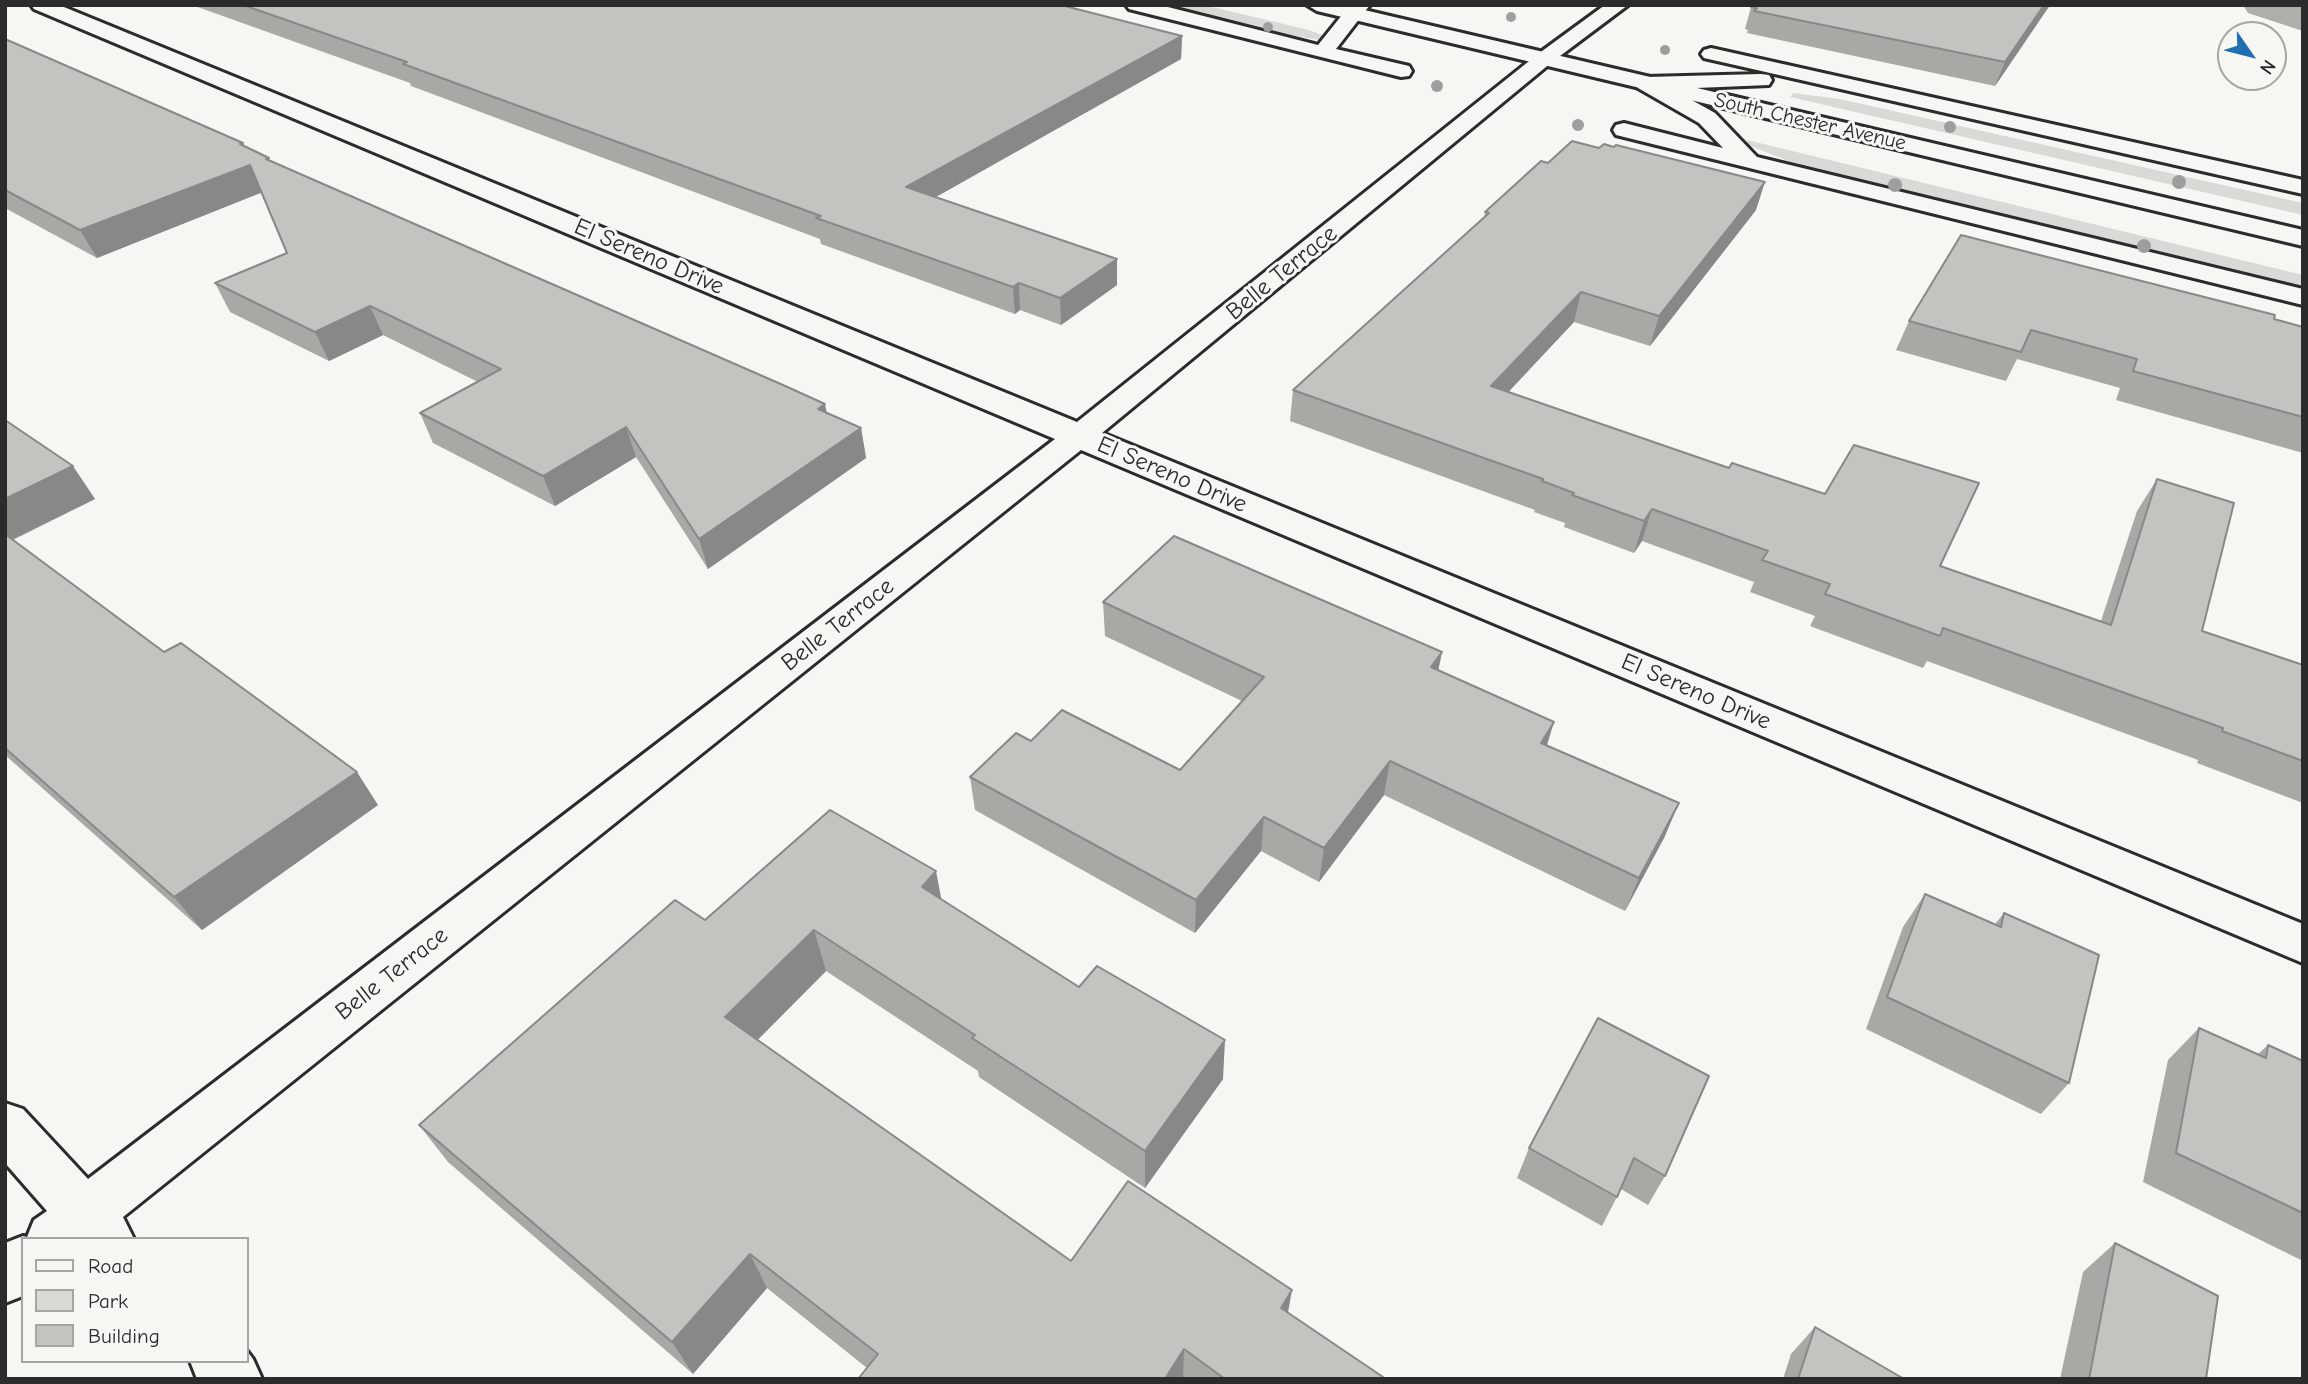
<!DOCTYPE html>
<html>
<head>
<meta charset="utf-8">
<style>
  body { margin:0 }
  #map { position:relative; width:2308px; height:1384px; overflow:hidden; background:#f6f6f2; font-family:"Comic Neue",sans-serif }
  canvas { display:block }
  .frame { position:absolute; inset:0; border:7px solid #2b2b2b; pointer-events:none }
  .legend { position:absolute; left:21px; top:1237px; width:228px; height:126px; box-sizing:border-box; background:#f6f6f2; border:2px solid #a5a5a2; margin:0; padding:9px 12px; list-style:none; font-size:21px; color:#2b2b2b }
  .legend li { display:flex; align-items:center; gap:14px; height:35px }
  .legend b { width:35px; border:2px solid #a5a5a2 }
  .north { position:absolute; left:2217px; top:21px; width:70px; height:70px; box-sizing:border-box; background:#f6f6f2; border:2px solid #a5a5a2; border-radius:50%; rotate:125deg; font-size:19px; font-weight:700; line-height:28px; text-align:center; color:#2b2b2b }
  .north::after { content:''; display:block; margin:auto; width:24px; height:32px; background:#1f6fb2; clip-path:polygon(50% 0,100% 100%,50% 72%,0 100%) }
</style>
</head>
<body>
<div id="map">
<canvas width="2308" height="1384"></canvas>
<div class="frame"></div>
<ul class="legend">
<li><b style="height:9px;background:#f6f6f2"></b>Road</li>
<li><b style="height:19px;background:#d9d9d5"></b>Park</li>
<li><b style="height:19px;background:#c3c3c0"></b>Building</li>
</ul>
<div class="north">N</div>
</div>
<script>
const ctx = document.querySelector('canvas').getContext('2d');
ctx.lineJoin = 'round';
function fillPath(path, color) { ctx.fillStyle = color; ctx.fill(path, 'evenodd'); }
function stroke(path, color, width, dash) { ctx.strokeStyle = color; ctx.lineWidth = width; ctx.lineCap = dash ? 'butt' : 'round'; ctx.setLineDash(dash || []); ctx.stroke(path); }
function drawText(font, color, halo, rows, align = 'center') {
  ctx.font = font + ' "Comic Neue",sans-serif'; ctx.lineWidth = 6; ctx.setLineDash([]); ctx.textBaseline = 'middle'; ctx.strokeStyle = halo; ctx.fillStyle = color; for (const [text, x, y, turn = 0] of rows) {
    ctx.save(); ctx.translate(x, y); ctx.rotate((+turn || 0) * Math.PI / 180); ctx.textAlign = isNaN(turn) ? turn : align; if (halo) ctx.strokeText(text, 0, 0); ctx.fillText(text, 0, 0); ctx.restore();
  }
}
fillPath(new Path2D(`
  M1161 5H1204L1309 30 1330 38 1326 41 1259 30Z
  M1793 93 1840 99 2303 203V215L1790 97Z
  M1747 140 2303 275V290L1803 167 1746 144Z`), '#d9d9d5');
fillPath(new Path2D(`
  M2243 5 2303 6V31L2248 13Z`), '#aeaeab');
const minor = new Path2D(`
  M31 5H59L1077 422 1538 54 1605 5H1628L1552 62 1102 433 2303 924V963L1081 450 123 1217 134 1239H23V1296L5 1303V1243L23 1236 27 1237 34 1220 47 1211 5 1163V1103L23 1109 88 1179 1055 439 34 9Z
  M1126 5H1160L1318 45 1350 5H1370L1336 49 1409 66 1412 71 1409 76 1401 77 1129 9Z
  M1711 48 2303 180V194L1704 58 1701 54 1704 50Z
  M1761 74 1769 75 1772 80 1769 85 1672 89 1715 113 1757 157 2303 289V305L1616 135 1613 130 1616 125 1624 123 1723 148 1699 123 1638 88 1635 83 1638 78 1646 77Z
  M247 1351 253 1359 262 1379H197L190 1361H247Z`);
const major = new Path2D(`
  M1307 5H1343L2303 230V246L1317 11Z`);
stroke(minor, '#2b2b2b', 6);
stroke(major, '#2b2b2b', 6);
fillPath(minor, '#f6f6f2');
fillPath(major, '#f6f6f2');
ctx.fillStyle = '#9e9e9c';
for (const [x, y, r] of [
  [1511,17,5],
  [1268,27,5],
  [1665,50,5],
  [1437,86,6],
  [1578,125,6],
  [1950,127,6],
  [2179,182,7],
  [1895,185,7],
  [2144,246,7]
]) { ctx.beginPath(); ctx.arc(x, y, r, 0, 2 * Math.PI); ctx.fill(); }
fillPath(new Path2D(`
  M192 5H1061L1182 36 1181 59 936 197 1117 285 1061 325 1020 310 1015 314 821 244 820 239 411 86 410 83Z
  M2050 5 1995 86 1747 33 1748 30 1745 29 1751 7Z
  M5 39 244 146 271 161 861 428 866 458 708 569 636 457 555 506 433 443 420 413 478 382 383 335 329 361 230 312 215 283 287 253 262 192 97 258 5 208Z
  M1756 210 1650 346 1574 322 1508 392 1940 566 2101 621 2137 511 2157 479 2202 631 2303 665V803L2197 763 2198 760 1927 661 1923 668 1810 626 1815 616 1750 592 1754 582 1642 541 1634 553 1564 527 1565 523 1534 512 1535 510 1290 421 1293 390 1484 218 1485 212Z
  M2274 319 2303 327V453L2116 400 2120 388 2017 359 2006 381 1896 350 1909 321Z
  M5 420 95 499 13 540 164 652 378 805 202 930 5 755Z
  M1103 602 1442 652 1438 670 1547 745 1665 836 1625 911 1384 795 1319 882 1261 851 1195 933 975 810 970 777 1180 770 1242 701 1105 636Z
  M1925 894 1995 924 2004 913 2069 1083 2041 1114 1866 1029 1903 927Z
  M941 899 1223 1079 1145 1188 979 1077 978 1071 826 971 758 1040 1071 1261 1288 1313 1386 1379H858L867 1368 767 1288 693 1374 448 1162 419 1125 705 920Z
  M1598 1018 1665 1176 1648 1205 1621 1189 1602 1226 1517 1178 1529 1148Z
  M2199 1028 2258 1054 2268 1045 2303 1061V1261L2143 1182 2168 1060Z
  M2115 1243 2206 1379H2060L2083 1272Z
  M1815 1327 1904 1379H1783L1791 1354Z`), '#a8a8a5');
fillPath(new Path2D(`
  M2044 5H2050L1995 86 2005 62Z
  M1182 36 1181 59 909 212 906 187Z
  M243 143 255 170 263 192 97 258 80 230Z
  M1765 182 1756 210 1650 346 1659 316Z
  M1117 259V285L1061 325 1060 298Z
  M1019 283 1020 310 1015 314 1013 287Z
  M1581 292 1574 322 1485 417 1491 386Z
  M370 306 383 335 329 361 315 332Z
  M825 404 831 434 818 409Z
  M626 427 636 457 555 506 543 476Z
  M861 428 866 458 708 569 699 539Z
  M73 466 95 499 5 543V499Z
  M1652 509 1642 541 1634 553 1644 521Z
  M1442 652 1435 686 1431 667Z
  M1554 722 1544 755 1541 743Z
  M1390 761 1384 795 1319 882 1324 848Z
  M357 772 378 805 202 930 174 897Z
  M1679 803 1665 836 1625 911 1639 878Z
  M1264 817 1261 851 1195 933 1196 900Z
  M936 871 944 913 922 887Z
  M814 930 826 971 741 1056 725 1017Z
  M1225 1040 1223 1079 1145 1188V1151Z
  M750 1254 767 1288 693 1374 672 1342Z
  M1292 1290 1286 1324 1281 1308Z
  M1184 1349 1183 1379H1165Z`), '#888886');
const building = new Path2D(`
  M243 5H1061L1182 36 906 187 1117 259 1060 298 1019 283 1013 287 816 218 821 216 403 64 407 62Z
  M1753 5H2044L2005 62 1754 11 1757 8 1751 7Z
  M5 39 243 143 240 144 269 158 266 159 783 385 825 404 818 409 861 428 699 539 626 427 543 476 420 413 501 369 370 306 315 332 215 283 287 253 250 165 80 230 5 190Z
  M1572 141 1599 148 1604 144 1614 147 1616 145 1765 182 1659 316 1581 292 1491 386 1729 468 1732 463 1825 494 1854 445 1979 483 1940 566 2111 625 2157 479 2234 503 2202 631 2303 665V761L2222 731 2223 728 1943 628 1940 636 1825 594 1830 584 1762 560 1768 551 1652 509 1644 521 1572 495 1574 493 1542 481 1543 479 1293 390 1489 213 1485 212 1541 161 1548 163Z
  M1961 235 2275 315 2274 319 2303 327V417L2133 371 2137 359 2031 330 2021 352 1909 321Z
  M5 420 73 466 5 499Z
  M5 534 164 652 181 643 357 772 174 897 5 748Z
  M1174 536 1442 652 1431 667 1554 722 1541 743 1679 803 1639 878 1390 761 1324 848 1264 817 1196 900 970 777 1016 733 1031 741 1062 710 1180 770 1264 677 1103 602Z
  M830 810 936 871 922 887 1079 987 1097 966 1225 1040 1145 1151 972 1038 975 1035 814 930 725 1017 1071 1261 1128 1181 1292 1290 1281 1308 1386 1379H1225L1184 1349 1165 1379H858L878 1354 750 1254 672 1342 419 1125 675 900 705 920Z
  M1925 894 2001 927 2004 913 2099 955 2069 1083 1887 997Z
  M1598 1018 1709 1076 1665 1176 1634 1158 1617 1197 1529 1148Z
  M2199 1028 2266 1058 2268 1045 2303 1061V1213L2176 1153Z
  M2115 1243 2218 1296 2206 1379H2089Z
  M1815 1327 1904 1379H1798Z`);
fillPath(building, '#c3c3c0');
stroke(building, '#888886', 2);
drawText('21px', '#2b2b2b', '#f6f6f2', [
  ["South Chester Avenue",1810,122,13]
]);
drawText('24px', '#2b2b2b', '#f6f6f2', [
  ["El Sereno Drive",649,257,23],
  ["Belle Terrace",1282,273,-39],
  ["El Sereno Drive",1172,475,23],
  ["Belle Terrace",838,625,-38],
  ["El Sereno Drive",1696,692,23],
  ["Belle Terrace",392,974,-38]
]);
</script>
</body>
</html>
